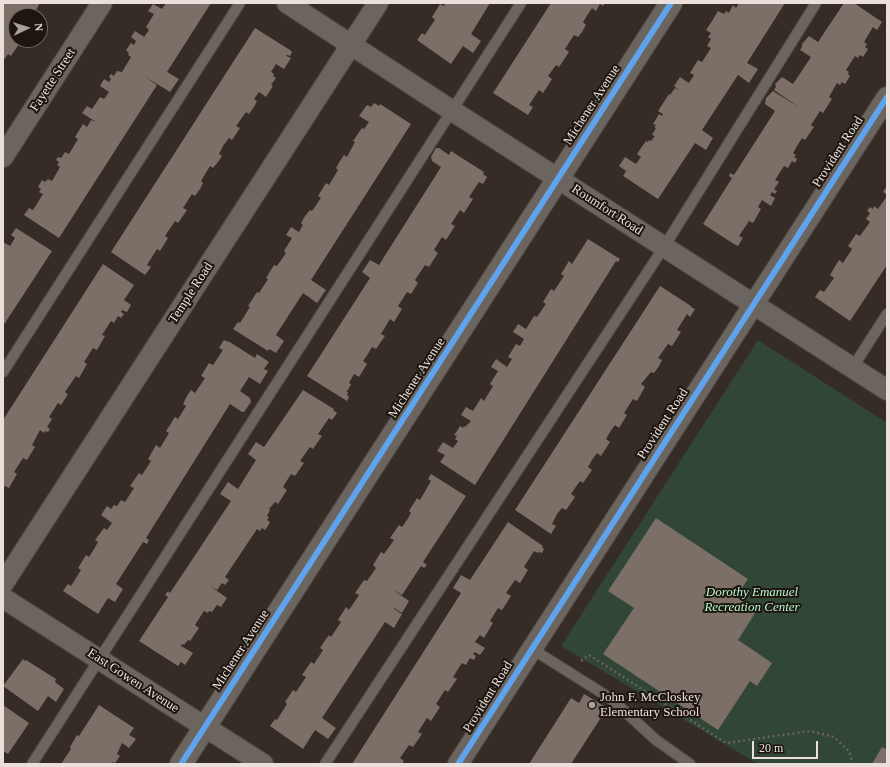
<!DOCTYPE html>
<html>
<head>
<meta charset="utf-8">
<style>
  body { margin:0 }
  #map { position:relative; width:890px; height:767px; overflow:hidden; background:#352c25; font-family:Georgia,serif }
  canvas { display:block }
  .frame { position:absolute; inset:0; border:4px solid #ebe0d9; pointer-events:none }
  .north { position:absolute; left:8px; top:8px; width:40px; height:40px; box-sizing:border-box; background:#1d1510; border:1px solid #6f6660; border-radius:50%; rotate:86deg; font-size:11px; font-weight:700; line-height:16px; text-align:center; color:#ebe0d9 }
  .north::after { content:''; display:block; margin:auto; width:14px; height:18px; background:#aba19a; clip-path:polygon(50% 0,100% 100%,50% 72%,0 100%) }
  .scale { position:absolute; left:752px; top:741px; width:66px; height:18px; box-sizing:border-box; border:2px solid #ebe0d9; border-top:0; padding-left:5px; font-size:12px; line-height:14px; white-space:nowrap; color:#ebe0d9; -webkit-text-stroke:3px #1d1510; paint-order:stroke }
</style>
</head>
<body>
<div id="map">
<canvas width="890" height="767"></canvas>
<div class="frame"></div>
<div class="north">N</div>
<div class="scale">20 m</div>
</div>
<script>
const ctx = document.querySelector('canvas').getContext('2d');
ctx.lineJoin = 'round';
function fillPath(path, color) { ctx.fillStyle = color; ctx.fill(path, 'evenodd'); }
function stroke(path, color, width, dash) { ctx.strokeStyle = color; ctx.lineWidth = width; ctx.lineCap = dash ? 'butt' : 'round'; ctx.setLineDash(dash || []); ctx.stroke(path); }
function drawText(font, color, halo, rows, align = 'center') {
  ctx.font = font + ' Georgia,serif'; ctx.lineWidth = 4; ctx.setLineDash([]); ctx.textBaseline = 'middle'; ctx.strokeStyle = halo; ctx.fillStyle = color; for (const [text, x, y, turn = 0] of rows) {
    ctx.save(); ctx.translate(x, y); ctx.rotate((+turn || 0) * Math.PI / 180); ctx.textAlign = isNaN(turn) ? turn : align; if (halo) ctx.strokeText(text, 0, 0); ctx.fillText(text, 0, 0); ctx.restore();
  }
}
fillPath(new Path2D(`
  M758 340 887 423V764H758L561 646Z`), '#314635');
fillPath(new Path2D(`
  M3 3H40L34 14 37 16H16L17 40 15 42 19 44 11 56 8 54 3 61Z
  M166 3H211L167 72 179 79 170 92 144 76 157 85 59 238 24 215 29 208 33 210 43 194 39 192 41 189 38 187 42 180 45 182 48 179 52 181 60 167 57 165 59 162 56 160 58 157 61 158 65 152 69 154 78 139 75 137 83 124 87 127 91 120 96 122 82 113 87 106 92 109 100 97 104 99 109 92 100 86 104 79 109 82 111 79 109 77 111 74 114 76 117 71 122 72 131 57 128 55 129 53 126 50 131 43 134 45 136 41 131 37 135 31 152 42 144 37 149 30 146 27 154 14 148 11 153 4 162 9Z
  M446 3H490L471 34 481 41 473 53 463 46 451 64 417 40 422 33 425 35 430 27 435 20 432 17 440 4 444 6Z
  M551 3H605L603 6 600 4 596 11 592 8 583 22 586 25 582 32 578 37 574 35 565 49 569 52 559 67 556 65 548 76 552 79 547 87 543 93 539 90 529 105 533 107 528 115 493 93Z
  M739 3H785L747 63 758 69 749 83 738 75 702 130 713 138 706 150 695 143 658 199 623 176 626 171 619 166 625 157 636 164 641 157 637 154 641 148 646 141 648 142 649 140 651 141 655 136 652 135 656 128 654 127 656 125 653 124 659 114 662 116 663 114 658 111 669 94 670 95 675 88 679 90 674 86 680 77 689 83 694 75 690 73 698 60 702 62 711 48 707 46 711 39 708 37 711 33 706 30 712 21 718 11 724 14 726 11 729 13 733 5 736 8Z
  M844 3H854L882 22 877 30 873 27 864 42 867 44 865 47 868 49 863 57 860 55 858 58 855 56 846 70 849 72 848 74 850 76 845 84 842 82 840 85 837 83 829 97 832 99 823 113 820 111 811 125 814 127 805 140 802 138 797 146 793 153 796 155 794 157 797 159 795 163 792 161 788 168 784 166 775 180 779 182 774 189 777 191 775 194 772 192 770 195 775 198 771 206 762 200 758 207 761 209 753 223 749 221 739 236 743 238 738 246 734 244 703 224 732 178 729 176 730 173 734 175 775 111 765 104 766 98 773 91 800 108 774 90 776 87 775 84 782 77 793 84 811 57 800 50 802 47V44L809 36 818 42Z
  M255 28 290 50 292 52 290 56 287 55 286 56 291 58 284 69 276 64 271 72 274 74 273 76 276 78 271 85 273 86 266 97 259 92 254 99 257 101 254 107 249 114 246 112 236 126 240 128 232 140 229 138 223 146 219 154 222 156 218 162 213 168 210 166 201 181 203 183 200 189 195 196 192 194 183 208 187 210 178 223 175 221 165 236 168 238 160 251 157 249 147 265 151 267 145 275 111 252Z
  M374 103 379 106 380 104 411 124 311 280 326 290 317 303 303 293 276 335 284 341 276 353 269 349 268 351 233 329 238 322 240 323 250 307 248 306 257 292 259 293 268 279 266 278 274 265 277 266 286 253 284 251 292 238 286 235 291 227 299 232 303 225 301 223 305 216 310 210 312 211 321 198 318 196 326 183 329 185 338 170 336 168 340 161 344 155 347 157 355 142 353 141 362 128 364 129 369 122 359 116 367 105 371 107Z
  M436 148H439L449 155 451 151 484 172 483 174 487 177 483 184 479 182 469 197 473 199 464 213 460 210 451 224 455 226 446 240 442 237 434 250 438 253 429 267 425 265 415 280 418 283 411 294 407 292 398 306 402 309 394 322 390 319 381 334 385 336 376 349 372 347 368 354 363 361 367 364 359 377 354 374 349 383 351 384 348 390 346 391 348 392 347 395 349 397 347 401 307 376 370 278 362 272 370 260 379 265 441 167 432 161 431 157Z
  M887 186V195L883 192Z
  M887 196V265L850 321 815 297 820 290 824 292 834 278 830 275 834 268 839 260 843 263 852 249 848 246 856 234 860 236 870 222 866 219 870 213 867 211 870 207 873 209 874 206 878 209Z
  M16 228 52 251 3 326V242L10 246 15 238 11 235Z
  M588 239 620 259 618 262 616 261 475 485 440 462 445 455 437 451 443 442 453 448 458 441 455 439 457 436 454 435 457 431 460 426 463 428 464 426 465 427 471 421 461 415 466 407 473 411 481 398 484 401 493 386 490 384 498 371 491 367 496 359 507 367 512 359 508 357 516 344 520 346 524 339 513 332 518 324 526 329 534 316 537 317 546 304 543 302 551 289 554 291 564 276 561 274 569 261 572 264Z
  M103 264 134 285 124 300 131 305 127 312 122 310 121 312 124 314 121 318 118 316 114 323 111 321 102 335 105 336 97 350 93 348 84 362 87 364 79 378 76 376 65 392 68 394 65 399 61 405 58 403 49 417 52 419 47 427 50 429 48 432 45 431 44 433 40 430 32 445 35 447 27 460 23 458 14 472 17 474 9 488 5 486 3 489V420Z
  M660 286 691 306V307L695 309 690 317 687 314 677 330 681 332 672 346 668 344 658 358 662 360 659 366 654 373 651 372 641 384 645 387 637 401 633 399 624 413 627 415 619 428 615 425 610 432 606 439 610 442 601 456 597 453 592 460 588 467 592 470 583 483 580 481 575 488 571 494 575 497 566 510 562 508 557 514 552 524 556 526 551 534 515 510Z
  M224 340 228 342V341L255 358 257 354 269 362 264 369 268 371 260 384 249 377 240 391 250 398 251 402 244 412H242L230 404 146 538 149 540 147 544 143 542 116 584 123 589 115 602 108 598 98 614 63 591 68 584 71 586 81 570 78 568 86 555 89 557 94 549 98 542 95 540 104 528 107 530 112 523 101 515 107 506 111 509 114 505 117 506 121 500 125 502 134 488 130 486 139 473 142 475 151 461 148 459 156 445 160 448 169 433 166 431 175 417 178 419 186 406 183 404 187 396 191 390 195 393 205 378 201 376 209 363 213 365 223 350 219 348Z
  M303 390 334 409 333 410 337 413 332 420 329 418 318 434 322 436 313 449 310 447 300 461 304 463 295 476 291 474 283 487 287 490 278 504 275 502 269 509 270 510 267 516 269 517 267 520 270 522 268 526 265 530 262 528 260 531 257 529 225 577 229 580 225 585 222 583 217 590 210 586 227 598 221 607 217 605 212 612 209 611 208 613 204 611 195 625 199 628 190 641 188 640 184 645 182 644 181 646 193 653 185 665 181 662 178 666 139 641 168 597 165 595 168 591 170 593 231 501 220 494 228 482 238 489 256 460 248 454 256 442 264 447Z
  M431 474 466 496 423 562 427 565 424 568 421 566 402 595 392 589 409 601 402 613 394 608V609L402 614 394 628 385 622 322 718 336 728 328 739 315 730 303 749 270 726 275 719 277 720 287 704 285 702 293 690 296 692 306 677 302 675 311 662 314 664 323 650 320 648 324 642 329 635 331 637 341 622 338 620 346 607 349 610 359 595 355 593 364 580 367 581 376 568 373 565 381 552 384 554 394 540 390 538 399 525 402 527 407 520 411 513 409 511 417 498 420 500 431 481 428 479Z
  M656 518 748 579 736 597 757 610 738 640 772 663 757 686 750 681 718 730 603 654 634 608 608 591Z
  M508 522 543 546 542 547 544 549 542 553 539 552 538 553 534 551 524 567 528 570 520 583 515 580 506 593 511 596 502 610 498 608 490 621 493 623 484 638 480 635 475 642 485 648 480 655 475 652 473 654 476 656 474 660 470 658 466 665 462 663 453 677 457 679 448 692 445 690 436 704 440 707 431 721 427 718 418 732 422 734 413 747 409 745 400 758 404 761 402 764H352L461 593 453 588 461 575 470 580Z
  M23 659 25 661 26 660 56 679 55 682 64 689 56 702 48 696 38 711 3 686Z
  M584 694 607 708 571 764H529L571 698 579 703Z
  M3 705 29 723 8 754 3 751Z
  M99 705 134 728 129 735 136 739 129 748 122 743 117 754 120 756 115 763 112 762 111 764H61L71 749 70 747 77 735 83 739 79 736Z
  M882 747 887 750V764H872Z`), '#7c6f68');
const lane = new Path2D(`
  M853 367 887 314
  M3 372 240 3
  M532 649 610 698 656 740 690 764
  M32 764 521 3
  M325 764 664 247 816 3`);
const street = new Path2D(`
  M287 3 451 110 887 390
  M3 157 102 3
  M3 584 378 3
  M3 598 263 764
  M458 764 887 97`);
const secondary = new Path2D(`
  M181 764 671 3`);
stroke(lane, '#514943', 12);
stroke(street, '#514943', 22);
stroke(secondary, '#514943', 24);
stroke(new Path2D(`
  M581 661 589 655 726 743 810 731 834 737 849 751 853 764`), '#68625c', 2.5, [2, 3]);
stroke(lane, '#6b645f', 10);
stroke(street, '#6b645f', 20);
stroke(secondary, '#6b645f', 22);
stroke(new Path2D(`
  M181 764 671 3
  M458 764 887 97`), '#60a3ed', 6);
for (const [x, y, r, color] of [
  [592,705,4,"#aba19a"]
]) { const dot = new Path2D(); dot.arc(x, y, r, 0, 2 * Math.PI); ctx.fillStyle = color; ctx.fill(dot); stroke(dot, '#1d1510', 1.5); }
drawText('13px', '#ebe0d9', '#1d1510', [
  ["Fayette Street",53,80,-57],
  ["Michener Avenue",592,105,-57],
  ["Provident Road",838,152,-57],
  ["Roumfort Road",607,210,33],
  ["Temple Road",191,293,-57],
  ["Michener Avenue",417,378,-57],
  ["Provident Road",663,424,-57],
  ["Michener Avenue",241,650,-57],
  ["East Gowen Avenue",133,681,33],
  ["Provident Road",488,697,-58]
]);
drawText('italic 13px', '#b5f7c8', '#1d1510', [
  ["Dorothy Emanuel",752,593],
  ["Recreation Center",752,608]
]);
drawText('13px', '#ebe0d9', '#1d1510', [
  ["John F. McCloskey",600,698],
  ["Elementary School",600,713]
], 'left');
</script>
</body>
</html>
